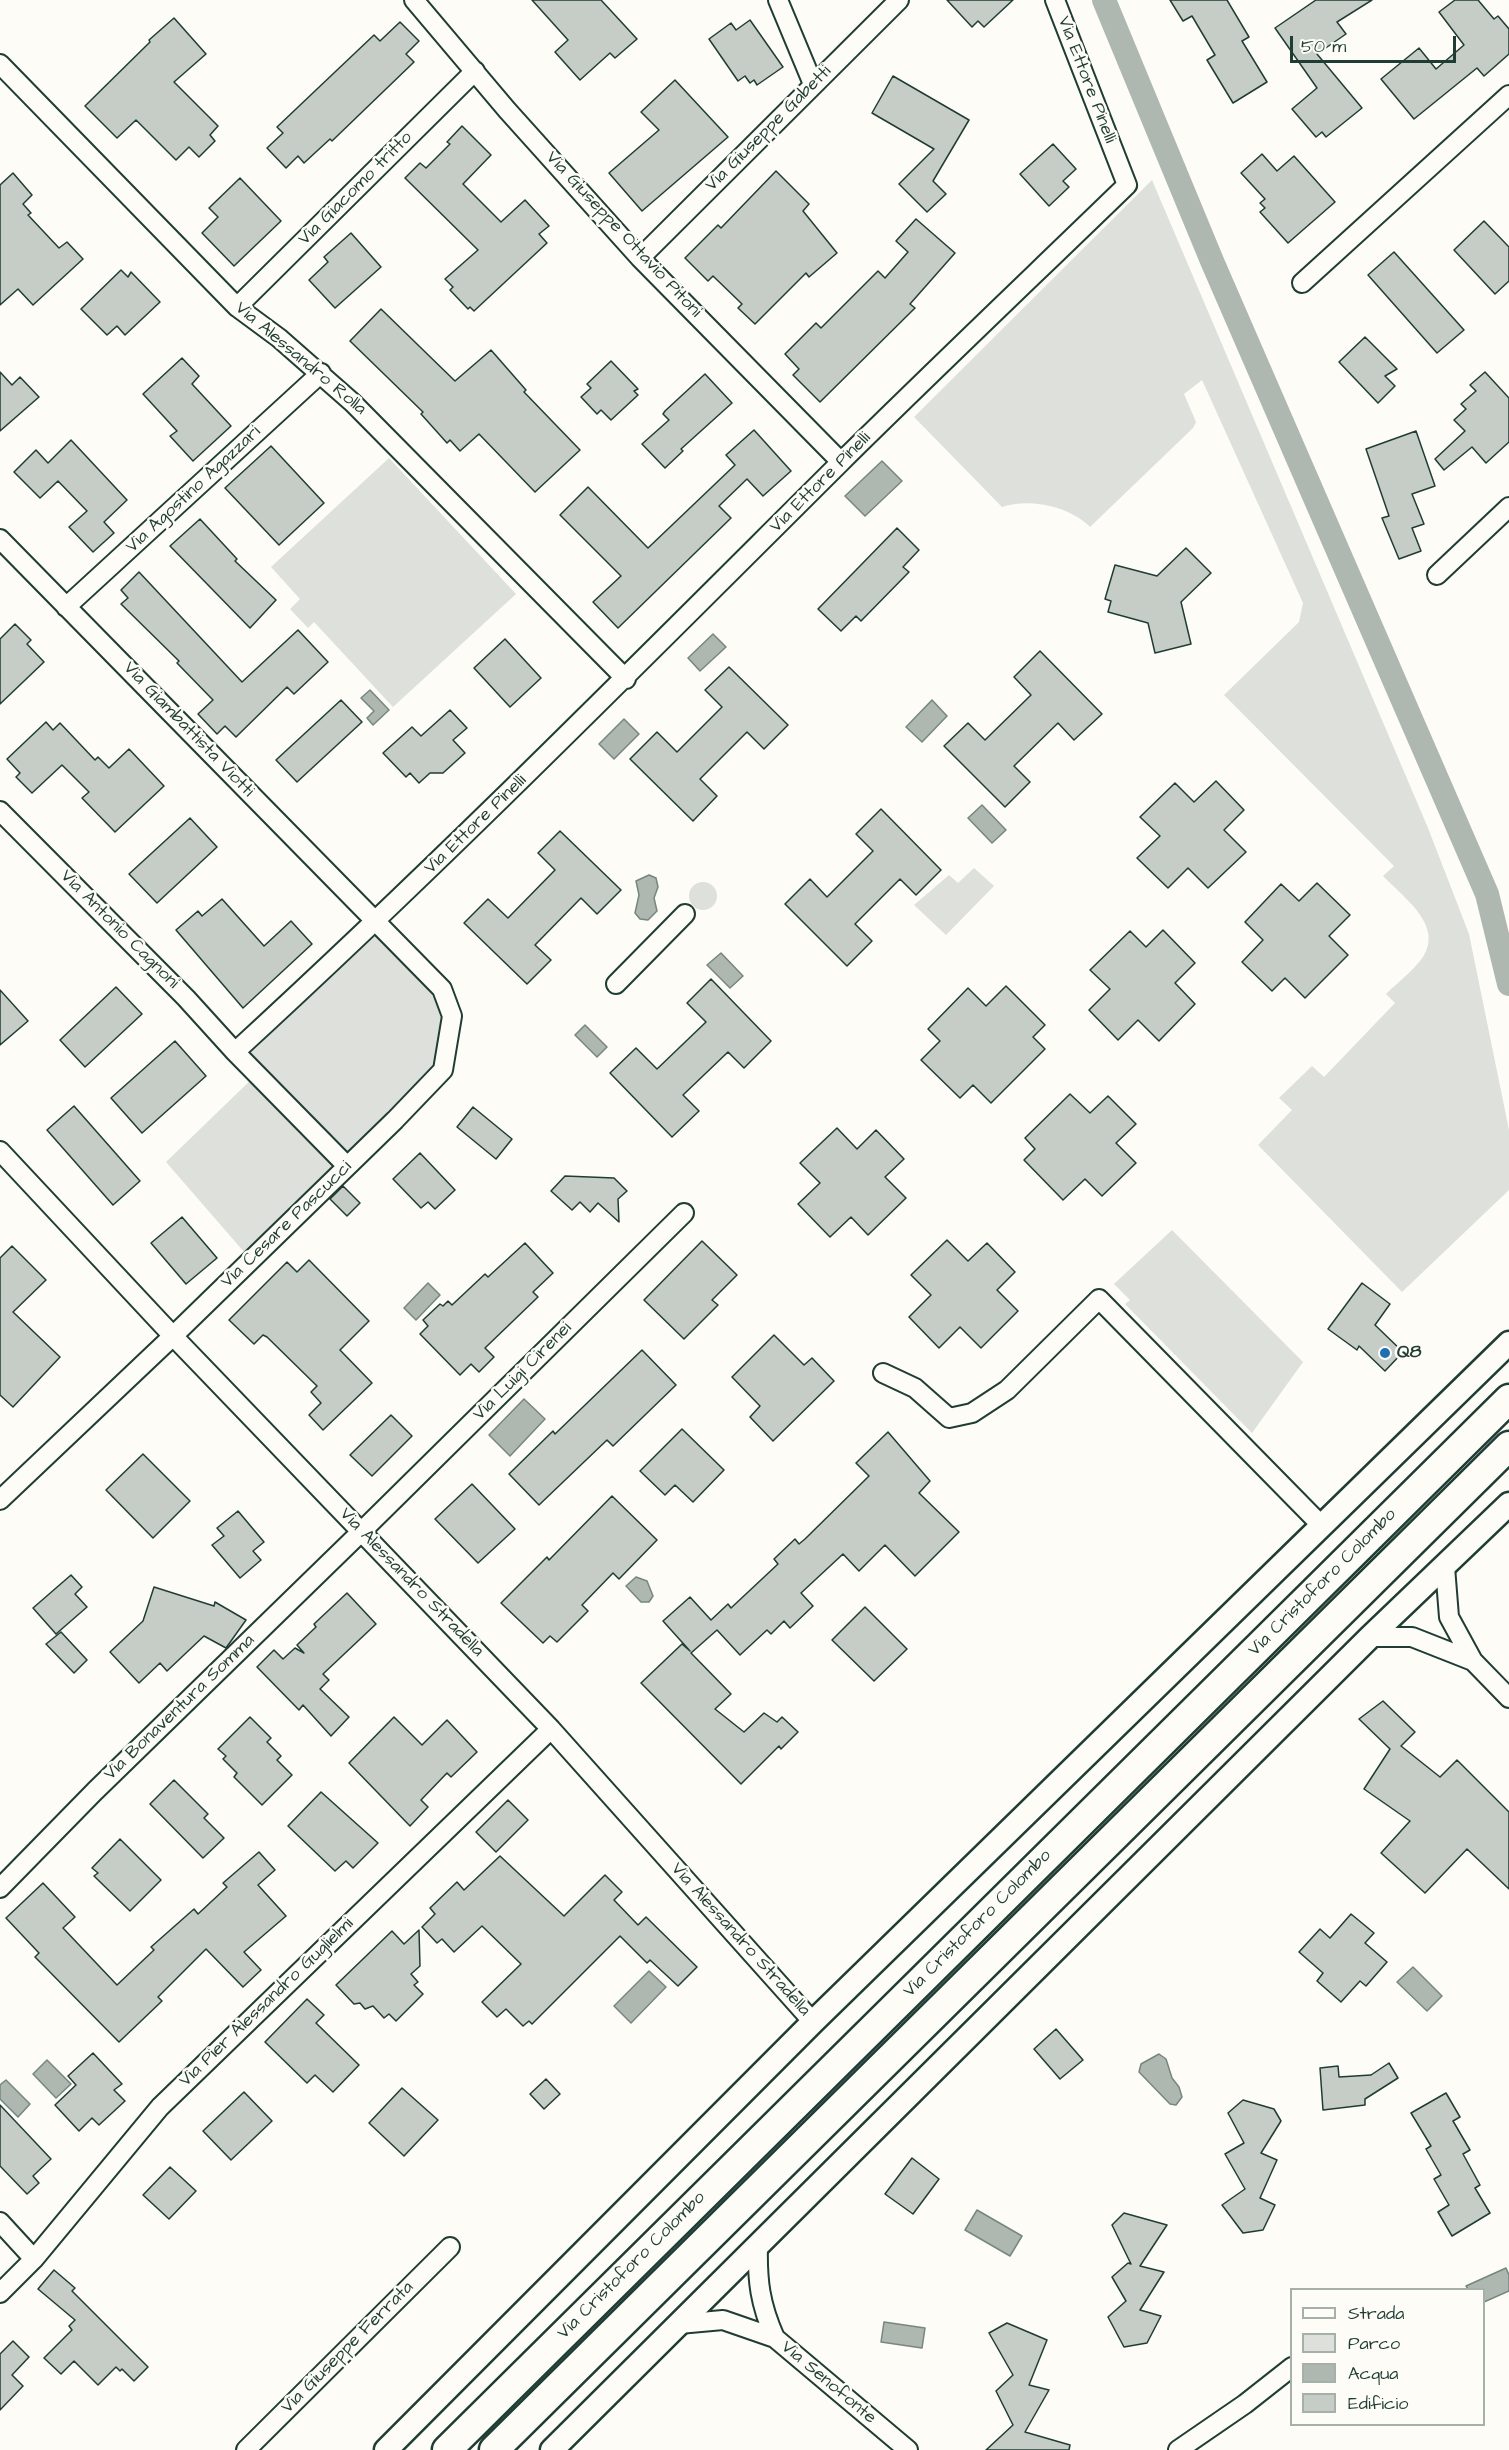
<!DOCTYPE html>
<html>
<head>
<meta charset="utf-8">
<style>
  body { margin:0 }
  #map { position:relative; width:1509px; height:2450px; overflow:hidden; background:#fdfcf7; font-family:"Architects Daughter",sans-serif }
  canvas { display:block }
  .legend { position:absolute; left:1290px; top:2288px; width:195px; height:138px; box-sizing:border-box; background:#fdfcf7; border:2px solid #a4b0a9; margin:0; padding:8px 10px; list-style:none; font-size:18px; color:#1f3d34 }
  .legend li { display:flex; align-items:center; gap:12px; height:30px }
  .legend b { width:30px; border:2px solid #a4b0a9 }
  .scale { position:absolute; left:1290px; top:36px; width:166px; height:27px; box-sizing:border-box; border:3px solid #1f3d34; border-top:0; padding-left:8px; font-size:18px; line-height:21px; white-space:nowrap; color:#1f3d34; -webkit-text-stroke:4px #fdfcf7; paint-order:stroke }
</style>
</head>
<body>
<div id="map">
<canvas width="1509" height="2450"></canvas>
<ul class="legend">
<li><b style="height:8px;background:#fdfcf7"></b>Strada</li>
<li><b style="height:16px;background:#dde0db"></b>Parco</li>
<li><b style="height:16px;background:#aeb8b1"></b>Acqua</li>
<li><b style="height:16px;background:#c6cdc7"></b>Edificio</li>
</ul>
<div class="scale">50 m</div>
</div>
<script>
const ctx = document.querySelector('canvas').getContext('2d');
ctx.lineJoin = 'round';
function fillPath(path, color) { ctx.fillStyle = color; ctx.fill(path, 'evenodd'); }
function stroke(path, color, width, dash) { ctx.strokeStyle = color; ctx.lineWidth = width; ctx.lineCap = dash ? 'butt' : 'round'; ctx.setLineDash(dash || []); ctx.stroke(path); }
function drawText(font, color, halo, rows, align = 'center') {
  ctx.font = font + ' "Architects Daughter",sans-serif'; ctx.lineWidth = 5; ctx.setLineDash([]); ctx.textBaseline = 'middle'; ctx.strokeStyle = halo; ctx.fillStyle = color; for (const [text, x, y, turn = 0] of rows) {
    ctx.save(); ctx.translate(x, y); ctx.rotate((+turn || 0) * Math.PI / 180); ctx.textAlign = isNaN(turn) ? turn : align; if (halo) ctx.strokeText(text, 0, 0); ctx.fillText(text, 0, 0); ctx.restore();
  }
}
fillPath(new Path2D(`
  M1152 180 1428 828 1469 934 1509 1130V1190L1402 1292 1258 1145 1292 1110 1279 1098 1312 1066 1324 1077 1395 1003 1386 994C1398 982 1413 971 1423 957 1444 925 1403 897 1383 876L1394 866 1224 695 1299 622 1303 603 1202 380 1184 394 1196 422 1193 428 1090 527C1069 506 1030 498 1002 507L914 417Z
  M389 458 516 594 393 707 314 622 308 628 290 609 300 599 271 567Z
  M974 868 994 886 946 935 914 905 949 875 958 883Z
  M689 896a14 14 0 1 1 28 0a14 14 0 1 1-28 0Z
  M376 922 442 989 452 1016 443 1070 251 1260 166 1162 257 1074 235 1052Z
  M1172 1230 1303 1362 1252 1433 1125 1304 1130 1300 1114 1284Z`), '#dde0db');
const water = new Path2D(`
  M882 461 902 481 865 516 845 496Z
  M713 634 726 647 700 671 688 658Z
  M370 690 389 710 373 725 367 718 374 711 361 698Z
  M932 700 947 716 922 742 906 727Z
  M624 719 639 734 614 759 599 744Z
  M982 805 1006 830 992 843 968 818Z
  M649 875 656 878 658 887 654 898 657 911 648 920 640 919 635 913 639 895 636 881Z
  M721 953 743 976 730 988 707 965Z
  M585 1025 607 1047 597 1057 575 1035Z
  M428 1283 440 1295 416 1320 404 1308Z
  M524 1399 545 1419 510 1456 489 1435Z
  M636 1577 647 1581 653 1596 649 1602H641L626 1586Z
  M1413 1967 1442 1996 1427 2011 1397 1982Z
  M649 1971 666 1987 631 2023 614 2006Z
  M1159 2054 1166 2059 1172 2078 1179 2087 1182 2097 1176 2105 1170 2104 1139 2072 1141 2064Z
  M47 2060 71 2084 56 2098 33 2074Z
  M6 2080 30 2104 18 2117 0 2099V2085Z
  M977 2210 1022 2236 1010 2256 965 2230Z
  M1506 2268 1509 2275V2291L1484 2302V2290L1468 2289 1466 2286Z
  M884 2322 925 2328 922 2348 881 2342Z`);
fillPath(water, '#aeb8b1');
stroke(water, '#75877f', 1.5);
stroke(new Path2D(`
  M1104 0 1212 261 1487 894 1509 984`), '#aeb8b1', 24);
const building = new Path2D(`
  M532 0H601L637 39 615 58 610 53 580 80 555 52 568 40Z
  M947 0H1013L984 27 978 21 972 27Z
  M1170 0H1227L1249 37 1242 41 1267 82 1233 103 1207 60 1215 55 1192 16 1183 21Z
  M1316 0H1372L1337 22 1346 34 1317 54 1362 108 1326 137 1322 132 1316 137 1292 109 1317 88 1275 28Z
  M1455 0H1478L1494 19 1498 16 1509 29V54L1484 76 1477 68 1414 119 1381 79 1419 48 1436 69 1464 45 1439 12Z
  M174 18 206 54 174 82 218 126 210 135 215 141 199 157 189 147 176 160 136 120 117 138 85 106 150 42 149 40Z
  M750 20 783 67 757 85 754 80 750 83 745 76 738 81 709 39 731 23 736 30Z
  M400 22 419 41 406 54 414 62 332 141 330 139 304 163 298 156 286 168 267 148 283 133 277 127 374 35 380 41Z
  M893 76 969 120 933 181 946 194 927 212 899 184 934 149 872 113Z
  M675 80 728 137 642 211 609 173 659 130 641 112Z
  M462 126 491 155 463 184 501 222 525 200 549 226 539 234 547 243 474 311 470 307 468 309 450 290 453 287 445 279 478 250 405 178 420 163 426 168 450 144 447 142Z
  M1053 144 1076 169 1063 181 1069 187 1049 206 1020 174Z
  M1262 154 1277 171 1294 156 1335 202 1288 243 1260 212 1265 208 1260 203 1265 199 1241 173Z
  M776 171 809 204 803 211 837 253 809 277 806 273 755 324 738 308 742 304 713 276 708 281 685 258 718 225 721 228Z
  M13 173 32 195 23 204 31 213 28 215 59 248 67 242 83 259 33 305 18 289 0 305V185Z
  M240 178 281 221 234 266 202 233 218 217 209 208Z
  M916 219 955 253 910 304 915 308 820 402 793 375 799 369 785 354 816 323 821 328 878 271 885 278 908 252 896 241Z
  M1484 221 1509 247V281L1495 294 1454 250Z
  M351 233 381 267 335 308 309 280 328 262 324 257Z
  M1394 252 1464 330 1437 353 1368 275Z
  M121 270 128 277 131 272 160 302 125 335 117 326 107 335 81 309Z
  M381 309 455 381 491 350 526 390 524 392 580 450 535 492 479 434 460 451 450 440 447 443 421 414 423 412 350 341Z
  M1365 337 1397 369 1385 376 1395 386 1378 403 1339 362Z
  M182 358 199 376 192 384 231 426 193 461 170 436 177 431 143 394Z
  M611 361 638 389 634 391 638 395 611 420 601 410 597 414 581 397 591 388 587 384Z
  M0 372 12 385 20 377 39 397 0 431Z
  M1485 372 1509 398V442L1486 463 1472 447 1444 470 1435 459 1465 431 1454 420 1466 409 1461 404 1476 391 1470 385Z
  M705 374 732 403 681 449 683 451 665 468 642 444 669 420 663 414 665 411Z
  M754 430 791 471 763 496 747 479 719 506 731 518 618 628 593 602 621 576 560 515 588 487 648 548 735 465 726 455Z
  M1416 431 1435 486 1412 494 1424 524 1412 528 1421 551 1399 559 1382 518 1389 516 1366 449Z
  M71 440 127 500 104 522 114 533 93 552 69 527 87 511 58 481 40 498 14 472 36 450 48 463Z
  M271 446 324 503 279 545 225 488Z
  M200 519 237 559 235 561 276 600 250 628 170 546Z
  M897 528 919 550 903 567 909 572 861 621 856 616 841 631 818 609Z
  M1186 548 1211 573 1181 602 1191 644 1155 653 1148 623 1108 612 1111 601 1105 599 1115 565 1157 576Z
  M139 572 242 682 298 630 328 662 294 694 287 687 236 737 225 726 217 734 198 714 213 700 177 663 179 661 121 604 128 598 121 590Z
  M15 624 31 640 27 644 44 662 0 704V639Z
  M505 639 541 678 510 707 474 668Z
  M1040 651 1102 714 1074 740 1058 723 1014 766 1030 782 1005 807 944 746 968 723 985 740 1031 695 1014 677Z
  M729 667 788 725 764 749 747 732 700 779 717 796 693 821 630 759 657 732 677 752 722 707 705 690Z
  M341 700 362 722 297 782 276 760Z
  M450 710 467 728 453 740 465 753 443 773H430L419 783 410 773 406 777 383 753 412 727 421 736Z
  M46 722 53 730 60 723 95 760 98 757 109 768 129 749 164 786 115 832 82 798 89 792 62 765 32 793 16 777 20 773 7 759Z
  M1216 781 1244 810 1224 830 1246 852 1208 888 1188 868 1168 888 1137 858 1160 836 1140 817 1175 783 1194 802Z
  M881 809 941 870 916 895 900 879 855 924 872 941 847 966 785 904 810 879 827 897 873 851 856 834Z
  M190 818 217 847 157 903 129 874Z
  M560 831 621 890 597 914 581 898 535 945 551 960 527 984 464 923 488 899 508 918 555 870 538 853Z
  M1317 883 1350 915 1329 936 1348 955 1305 998 1285 978 1272 991 1242 962 1263 940 1245 922 1281 884 1299 901Z
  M222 899 264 946 291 921 312 944 243 1008 176 930 198 911 202 916Z
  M1163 930 1195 963 1175 983 1195 1004 1159 1041 1138 1020 1118 1040 1089 1010 1110 989 1090 970 1130 931 1146 947Z
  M711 979 771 1041 744 1068 728 1052 683 1095 699 1111 672 1137 610 1073 636 1048 657 1069 706 1022 687 1003Z
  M1006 986 1045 1025 1033 1037 1045 1049 991 1103 973 1085 960 1098 921 1060 940 1041 928 1029 968 988 986 1006Z
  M116 987 142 1014 85 1067 60 1040Z
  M0 990 28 1021 0 1045Z
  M175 1041 206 1076 142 1133 111 1098Z
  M1070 1094 1090 1113 1108 1096 1136 1124 1116 1143 1136 1163 1102 1196 1085 1179 1063 1200 1024 1160 1035 1149 1025 1138Z
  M74 1106 140 1181 113 1205 47 1130Z
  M473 1107 512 1139 496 1159 457 1127Z
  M837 1128 857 1149 876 1130 904 1159 885 1177 906 1198 868 1235 851 1217 830 1237 798 1204 820 1183 800 1163Z
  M420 1153 455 1190 435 1209 428 1202 421 1208 393 1179Z
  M565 1176 614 1178 627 1191 618 1199 619 1222 598 1203 590 1212 580 1202 572 1210 551 1191Z
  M343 1186 360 1203 347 1216 330 1199Z
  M182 1217 217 1258 186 1284 151 1243Z
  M947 1240 968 1261 987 1243 1015 1272 997 1290 1018 1311 981 1348 960 1327 939 1348 909 1317 931 1295 911 1275Z
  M702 1241 737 1275 712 1300 718 1305 684 1339 644 1300Z
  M525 1243 553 1273 533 1292 538 1297 485 1348 494 1357 479 1372 471 1364 460 1375 420 1334 428 1326 423 1320 440 1304 443 1306 448 1301 452 1305 485 1274 488 1277Z
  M12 1246 46 1280 13 1312 60 1357 13 1407 0 1395V1258Z
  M309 1260 369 1321 340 1350 372 1383 323 1430 309 1415 321 1403 311 1392 317 1386 267 1337 263 1335 254 1344 229 1320 287 1262 297 1272Z
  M1362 1283 1390 1304 1375 1325 1403 1352 1385 1371 1359 1346 1357 1350 1328 1329Z
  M774 1335 804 1365 812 1358 834 1381 773 1441 750 1417 760 1406 732 1377Z
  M642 1350 676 1385 613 1446 607 1440 539 1505 509 1474 553 1431 555 1434Z
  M391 1415 412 1436 372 1476 350 1455Z
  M682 1429 724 1470 693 1502 675 1485 665 1495 640 1471Z
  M888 1432 930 1481 919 1493 959 1532 915 1576 885 1545 859 1571 843 1554 801 1593 813 1606 790 1628 784 1621 771 1634 767 1630 740 1655 717 1630 691 1653 731 1694 715 1709 744 1732 764 1713 777 1722 782 1717 798 1732 781 1749 779 1746 741 1784 641 1683 682 1644 690 1651 663 1621 690 1597 711 1620 728 1604 731 1608 778 1564 774 1559 795 1539 799 1544 805 1539 869 1476 856 1463Z
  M143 1454 190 1501 153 1538 106 1490Z
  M472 1484 515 1529 478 1563 435 1519Z
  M612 1496 657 1540 619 1579 613 1573 582 1605 588 1611 557 1642 550 1636 543 1643 501 1603 547 1557 549 1560Z
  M238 1511 264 1542 253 1551 261 1560 240 1578 212 1545 224 1536 217 1528Z
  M71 1575 82 1587 75 1594 87 1607 56 1634 33 1608Z
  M154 1587 214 1606 215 1602 246 1620 226 1648 204 1636 167 1671 160 1663 139 1683 110 1652 143 1621Z
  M347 1593 376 1624 323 1674 329 1680 320 1689 349 1717 331 1736 303 1705 299 1710 257 1667 274 1650 283 1659 295 1648 304 1653 297 1645 316 1627 314 1624Z
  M865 1607 907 1649 874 1681 832 1640Z
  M61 1632 87 1660 74 1673 46 1644Z
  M1383 1701 1415 1732 1401 1746 1440 1777 1457 1760 1509 1812V1889L1467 1849 1425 1893 1381 1853 1410 1821 1364 1789 1390 1749 1359 1719Z
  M250 1717 271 1738 267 1742 281 1756 277 1760 292 1775 262 1805 234 1777 237 1773 223 1759 226 1756 218 1749Z
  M394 1717 422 1745 447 1720 477 1752 451 1777 447 1773 421 1800 428 1807 410 1826 349 1763Z
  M174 1780 208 1814 204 1818 224 1838 203 1858 150 1804Z
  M321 1792 378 1843 353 1868 346 1861 335 1871 288 1826Z
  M508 1800 528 1820 496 1852 476 1832Z
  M120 1839 161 1880 130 1911 94 1876 98 1873 92 1868Z
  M259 1852 275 1870 258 1885 286 1916 244 1952 261 1970 243 1987 206 1949 158 1997 162 2001 119 2042 35 1957 39 1953 6 1918 43 1883 75 1917 63 1928 117 1985 154 1950 151 1947 194 1909 198 1914 227 1887 223 1883Z
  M500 1856 564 1916 605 1875 622 1892 614 1900 638 1925 646 1917 697 1967 678 1986 650 1960 647 1963 620 1936 532 2024 529 2021 523 2026 506 2009 497 2017 482 2002 521 1964 482 1926 454 1952 442 1939 437 1943 422 1927 435 1914 430 1908 457 1882 464 1890Z
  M1351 1914 1374 1933 1365 1943 1387 1962 1366 1986 1360 1981 1341 2002 1317 1981 1323 1973 1299 1952 1320 1929 1330 1938Z
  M419 1930 420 1966 411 1974 418 1982 414 1985 423 1994 396 2021 389 2014 384 2018 373 2006 365 2009 360 2003 354 2004 336 1985 392 1931 404 1944Z
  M307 1999 324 2015 316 2023 359 2065 333 2092 315 2075 307 2083 265 2042Z
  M1056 2029 1083 2060 1060 2079 1034 2049Z
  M93 2053 122 2084 114 2090 125 2101 99 2125 92 2118 79 2131 55 2105 76 2085 68 2076Z
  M1389 2063 1398 2078 1365 2099V2105L1323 2110 1320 2068 1338 2066 1339 2077 1371 2075Z
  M546 2079 560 2094 544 2109 530 2094Z
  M402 2088 438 2120 404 2156 369 2123Z
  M244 2092 272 2121 231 2160 203 2131Z
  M1446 2093 1460 2117 1453 2121 1470 2150 1463 2154 1480 2185 1475 2188 1490 2213 1452 2236 1438 2212 1449 2205 1434 2179 1441 2175 1426 2149 1431 2146 1411 2113Z
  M1243 2100 1274 2109 1281 2121 1261 2153 1277 2160 1260 2198 1275 2205 1263 2230 1243 2233 1222 2205 1245 2189 1225 2154 1244 2143 1228 2113Z
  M0 2105 51 2159 33 2176 39 2183 27 2194 0 2166Z
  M912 2158 939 2179 913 2214 885 2194Z
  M170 2167 196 2191 169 2219 143 2195Z
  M1124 2213 1167 2225 1140 2266 1164 2272 1140 2310 1161 2316 1147 2343 1124 2347 1108 2317 1126 2301 1112 2277 1128 2263 1131 2264 1112 2225Z
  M54 2270 75 2288 72 2291 148 2367 134 2381 122 2369 120 2371 116 2367 98 2385 74 2361 61 2374 44 2358 72 2330 69 2326 75 2320 38 2289Z
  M1007 2323 1047 2340 1029 2385 1049 2390 1025 2432 1070 2445 1069 2450H986L1013 2425 996 2391 1013 2375 989 2333Z
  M13 2341 29 2357 12 2375 23 2386 0 2410V2354Z`);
fillPath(building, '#c6cdc7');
stroke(building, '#1f3d34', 1.5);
const minor = new Path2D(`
  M414 0 507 110 640 258 841 462
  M778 0 813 84
  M0 64 237 307 279 338 353 403 626 679
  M640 258 899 0
  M1302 283 1509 95
  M237 307 475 71
  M0 539 442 989 452 1016 443 1070 395 1120 173 1336 0 1500
  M1437 575 1509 507
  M66 607 321 373
  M0 811 186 998 235 1052 347 1166
  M616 984 685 914
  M235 1052C443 861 640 662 840 463 935 369 1032 277 1127 185L1055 0
  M0 1151 173 1336 551 1729 813 2022
  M883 1373 915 1388 949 1418 972 1413 1007 1390 1099 1299 1322 1526
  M1445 1567 1449 1617 1473 1661 1509 1698
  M1370 1637H1412L1473 1661
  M0 1888 95 1791 362 1531 684 1213
  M0 2222 34 2259
  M758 2244C757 2281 760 2304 775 2338
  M0 2293 34 2259 160 2107 551 1729
  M679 2324 723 2320 775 2338 908 2450
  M246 2450 450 2247
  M1178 2450 1245 2404 1292 2367`);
const tertiary = new Path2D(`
  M386 2450 813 2022 1509 1343
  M552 2450 1370 1637 1509 1504`);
const primary = new Path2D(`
  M447 2450 1509 1399
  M494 2450 1509 1446`);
stroke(minor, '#1f3d34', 22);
stroke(tertiary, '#1f3d34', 27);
stroke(primary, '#1f3d34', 33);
stroke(minor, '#fdfcf7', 18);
stroke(tertiary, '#fdfcf7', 22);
stroke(primary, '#fdfcf7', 28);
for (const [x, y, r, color] of [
  [1385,1353,6,"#1f6fb2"]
]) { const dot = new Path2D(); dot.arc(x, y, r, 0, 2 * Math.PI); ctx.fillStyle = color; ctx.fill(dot); stroke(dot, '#fdfcf7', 2); }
drawText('18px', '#1f3d34', '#fdfcf7', [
  ["Via Ettore Pinelli",1086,80,69],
  ["Via Giuseppe Gabetti",769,129,-45],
  ["Via Giacomo tritto",356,189,-45],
  ["Via Giuseppe Ottavio Pitoni",623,235,47],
  ["Via Alessandro Rolla",300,359,40],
  ["Via Ettore Pinelli",821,483,-45],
  ["Via Agostino Agazzari",194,490,-43],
  ["Via Giambattista Viotti",188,730,46],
  ["Via Ettore Pinelli",476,825,-44],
  ["Via Antonio Cagnoni",119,930,45],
  ["Via Cesare Pascucci",287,1225,-44],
  ["Via Luigi Cirenei",523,1372,-45],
  ["Via Alessandro Stradella",411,1583,46],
  ["Via Cristoforo Colombo",1323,1583,-45],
  ["Via Bonaventura Somma",180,1708,-44],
  ["Via Cristoforo Colombo",978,1924,-45],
  ["Via Alessandro Stradella",740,1940,48],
  ["Via Pier Alessandro Guglielmi",267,2003,-44],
  ["Via Cristoforo Colombo",632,2266,-45],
  ["Via Giuseppe Ferrata",348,2348,-45],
  ["Via Senofonte",828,2383,40]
]);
drawText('bold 18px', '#1f3d34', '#fdfcf7', [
  ["Q8",1397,1353]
], 'left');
</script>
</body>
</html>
